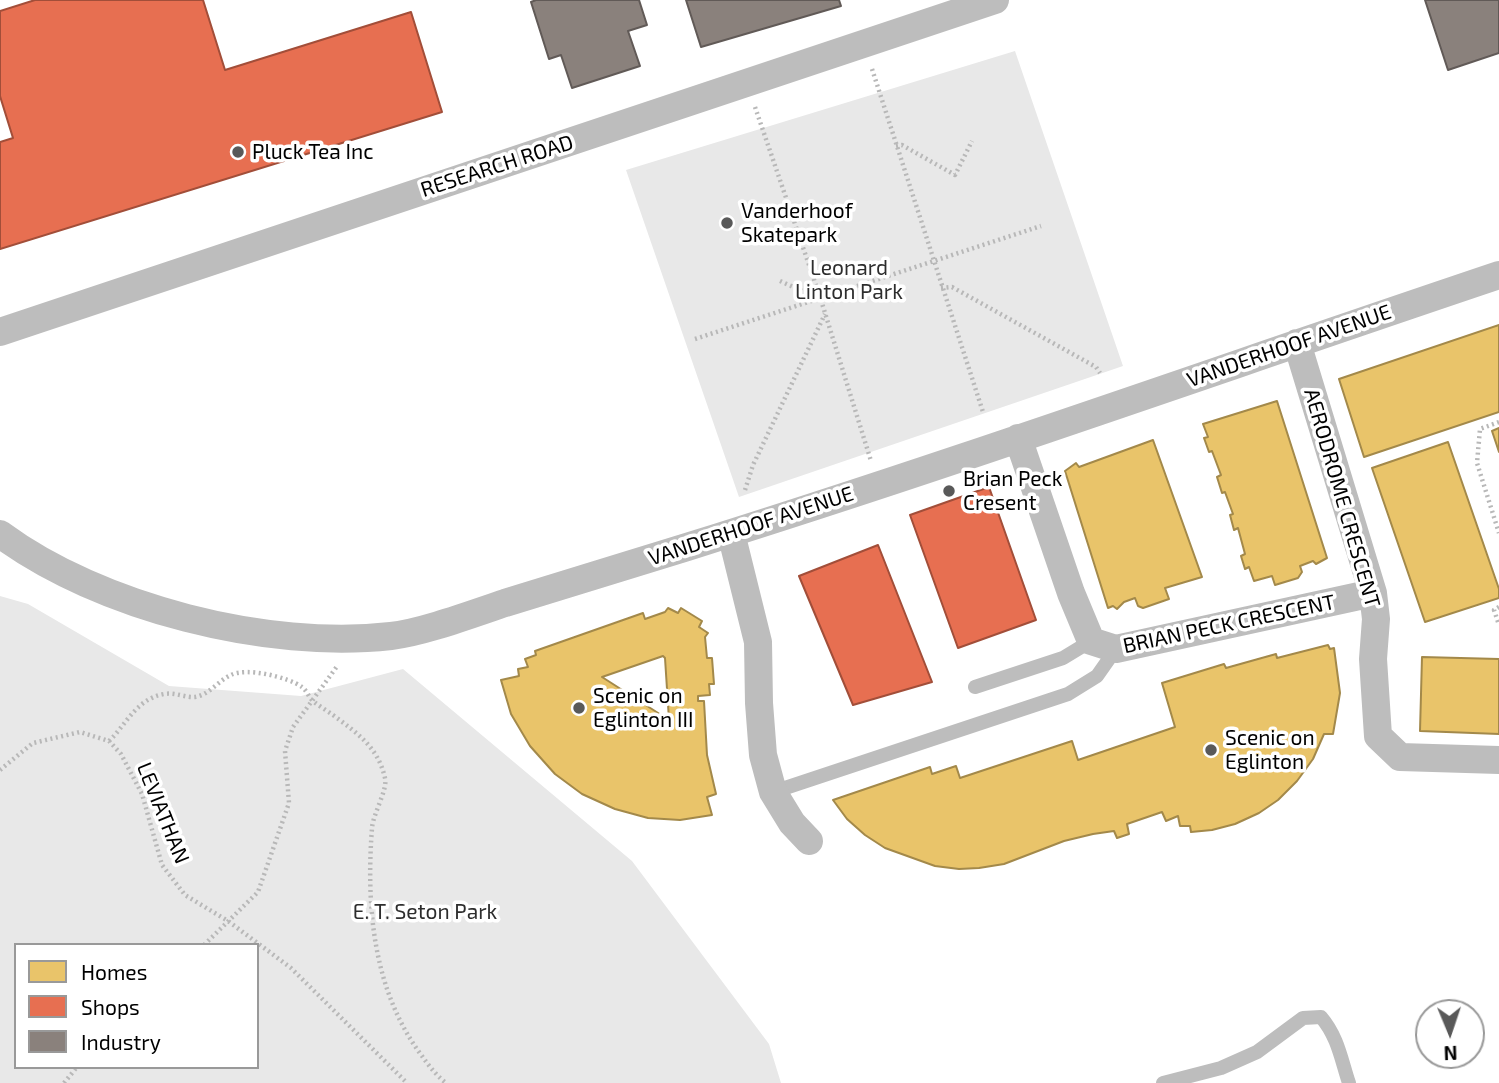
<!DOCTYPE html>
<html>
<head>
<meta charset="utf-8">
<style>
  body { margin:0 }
  #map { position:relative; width:1499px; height:1083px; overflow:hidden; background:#fff; font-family:"Exo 2",sans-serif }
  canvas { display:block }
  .legend { position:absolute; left:14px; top:943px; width:245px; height:126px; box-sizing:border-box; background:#fff; border:2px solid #999; margin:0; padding:9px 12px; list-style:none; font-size:21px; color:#000 }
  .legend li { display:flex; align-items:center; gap:14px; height:35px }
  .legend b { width:35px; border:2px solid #999 }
  .north { position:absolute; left:1415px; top:999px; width:70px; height:70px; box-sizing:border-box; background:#fff; border:2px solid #999; border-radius:50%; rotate:178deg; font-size:19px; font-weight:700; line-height:28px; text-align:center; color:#000 }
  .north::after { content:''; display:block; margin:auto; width:24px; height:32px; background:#595959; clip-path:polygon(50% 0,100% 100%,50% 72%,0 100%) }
</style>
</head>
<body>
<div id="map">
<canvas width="1499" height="1083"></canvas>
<ul class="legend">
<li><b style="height:19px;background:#e9c46a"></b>Homes</li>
<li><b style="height:19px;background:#e76f51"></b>Shops</li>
<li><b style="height:19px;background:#8a817c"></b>Industry</li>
</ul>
<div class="north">N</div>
</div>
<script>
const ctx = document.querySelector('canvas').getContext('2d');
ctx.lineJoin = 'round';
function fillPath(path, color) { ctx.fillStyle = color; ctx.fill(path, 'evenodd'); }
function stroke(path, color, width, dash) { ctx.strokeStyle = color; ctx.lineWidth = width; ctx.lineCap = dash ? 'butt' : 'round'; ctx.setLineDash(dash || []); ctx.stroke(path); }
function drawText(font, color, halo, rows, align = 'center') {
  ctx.font = font + ' "Exo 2",sans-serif'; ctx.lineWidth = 7; ctx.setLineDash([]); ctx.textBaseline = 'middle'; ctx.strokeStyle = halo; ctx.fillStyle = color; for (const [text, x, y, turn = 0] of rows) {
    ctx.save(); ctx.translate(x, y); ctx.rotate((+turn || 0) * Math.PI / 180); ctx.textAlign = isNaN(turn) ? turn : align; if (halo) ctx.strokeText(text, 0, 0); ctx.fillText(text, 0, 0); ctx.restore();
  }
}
fillPath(new Path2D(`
  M1015 51 1123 366 739 497 626 170Z
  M0 596 28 604 169 686 301 696 403 669 632 861 769 1044 781 1083H0ZM16 945H257V1067H16Z`), '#e8e8e8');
const homes = new Path2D(`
  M1499 325V412L1364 457 1339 379Z
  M1277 401 1327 558 1316 564 1313 561 1300 566 1302 572 1298 578 1275 585 1272 576 1254 581 1249 567 1245 569 1241 556 1245 554 1238 528 1234 530 1230 515 1233 514 1225 492 1222 493 1217 477 1221 475 1212 451 1209 452 1204 438 1208 437 1203 424Z
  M1499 428V452L1492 431Z
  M1153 440 1202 577 1165 588 1169 599 1143 608 1138 606 1135 598 1124 602 1117 609 1113 606 1108 608 1065 471 1076 463 1079 467Z
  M1448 442 1499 589V598L1425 622 1372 468Z
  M668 608 678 613 681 608 702 621 699 627 708 633 705 637 707 658H712L714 684H709L710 695 698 696V701H704L707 755 716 794 707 797 712 815 680 820 648 818 615 809 582 794 555 774 530 746 511 714 501 680 519 676 518 669 528 667 525 659 536 655 535 651 643 613 645 619 665 612ZM663 656 665 658 669 720 602 677Z
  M1328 645 1330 649 1334 648 1340 693 1333 734H1324L1313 759 1297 781 1278 800 1259 813 1235 824 1212 830 1191 832 1190 826H1180L1178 816 1166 821 1162 812 1127 824 1129 834 1117 838 1114 831 1093 834 1064 841 1004 864 979 868 959 869 935 866 885 848 865 835 847 819 833 800 930 767 932 774 956 766 960 778 1072 741 1078 760 1175 727 1162 683 1224 664 1226 668 1276 654 1277 658Z
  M1422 657 1499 659V734L1420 731Z`);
fillPath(homes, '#e9c46a');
stroke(homes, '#a3894a', 2);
const shops = new Path2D(`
  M35 0H203L225 70 411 12 442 112 0 249V142L13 138 0 96V11Z
  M989 487 1036 620 958 648 910 515Z
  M878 545 932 682 853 705 799 576Z`);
fillPath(shops, '#e76f51');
stroke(shops, '#a24e39', 2);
const industry = new Path2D(`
  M536 0H639L647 25 628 31 640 66 572 88 561 55 549 59 531 2Z
  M686 0H839L841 6 701 47Z
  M1425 0H1499V53L1448 70Z`);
fillPath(industry, '#8a817c');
stroke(industry, '#615a57', 2);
stroke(new Path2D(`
  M872 69 983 412
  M755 107 821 300 871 461
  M896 146 902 145 955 175 972 141
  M780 281 820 299
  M941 288 952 287 1096 367 1100 373
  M695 339 1041 226
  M1499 422 1480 429 1477 463 1499 533
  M745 490 753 465 825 314
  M1499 607 1494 610 1499 625
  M109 741C126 725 136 699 164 694 175 692 186 698 195 697 209 695 219 680 231 675 246 667 288 677 302 687 306 690 308 695 311 699 317 705 326 710 333 715 357 733 378 747 385 778 388 789 373 814 372 828 366 907 373 991 422 1056 429 1066 436 1075 446 1083
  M0 770 33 743 80 732 109 741 121 754 142 794 162 865 185 895 228 921 291 968 407 1083
  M204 945 258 892 289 803 285 751 293 727 338 665
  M64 1083 77 1067`), '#b8b8b8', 4.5, [2, 3.5]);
stroke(new Path2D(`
  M975 687 1063 658 1091 641
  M773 792 1068 694 1097 676 1116 649
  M1163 1083 1221 1068 1257 1052 1303 1018 1321 1017C1338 1037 1341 1059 1349 1083`), '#bdbdbd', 14);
stroke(new Path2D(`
  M0 332 995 0
  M1297 343 1373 593 1376 619 1373 659 1378 736 1400 757 1499 760
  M1018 438 1071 593 1091 641 1116 649 1373 593
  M731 533 758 642 759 703 763 755 773 792 792 823 809 841
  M0 534C100 608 268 650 391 636 424 632 472 614 505 603 566 584 626 566 687 547 959 462 1228 366 1499 275`), '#bdbdbd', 28);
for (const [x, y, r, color] of [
  [238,152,7,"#595959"],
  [727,223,7,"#595959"],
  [949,491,7,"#595959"],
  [579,708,7,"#595959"],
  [1211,750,7,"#595959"]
]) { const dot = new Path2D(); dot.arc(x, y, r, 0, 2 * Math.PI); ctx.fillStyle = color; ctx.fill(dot); stroke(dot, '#fff', 2.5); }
drawText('21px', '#000', '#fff', [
  ["Pluck Tea Inc",252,152],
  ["Vanderhoof",741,211],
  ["Skatepark",741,235],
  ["Brian Peck",963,479],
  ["Cresent",963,503],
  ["Scenic on",593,696],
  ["Eglinton III",593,720],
  ["Scenic on",1225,738],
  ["Eglinton",1225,762]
], 'left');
drawText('21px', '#000', '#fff', [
  ["RESEARCH ROAD",497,166,-18],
  ["VANDERHOOF AVENUE",1289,346,-19],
  ["AERODROME CRESCENT",1342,498,74],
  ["VANDERHOOF AVENUE",751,526,-18],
  ["BRIAN PECK CRESCENT",1229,624,-12],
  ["LEVIATHAN",163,813,68]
]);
drawText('21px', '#2d2d2d', '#fff', [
  ["Leonard",849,268],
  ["Linton Park",849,292],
  ["E. T. Seton Park",425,912]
]);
</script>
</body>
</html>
